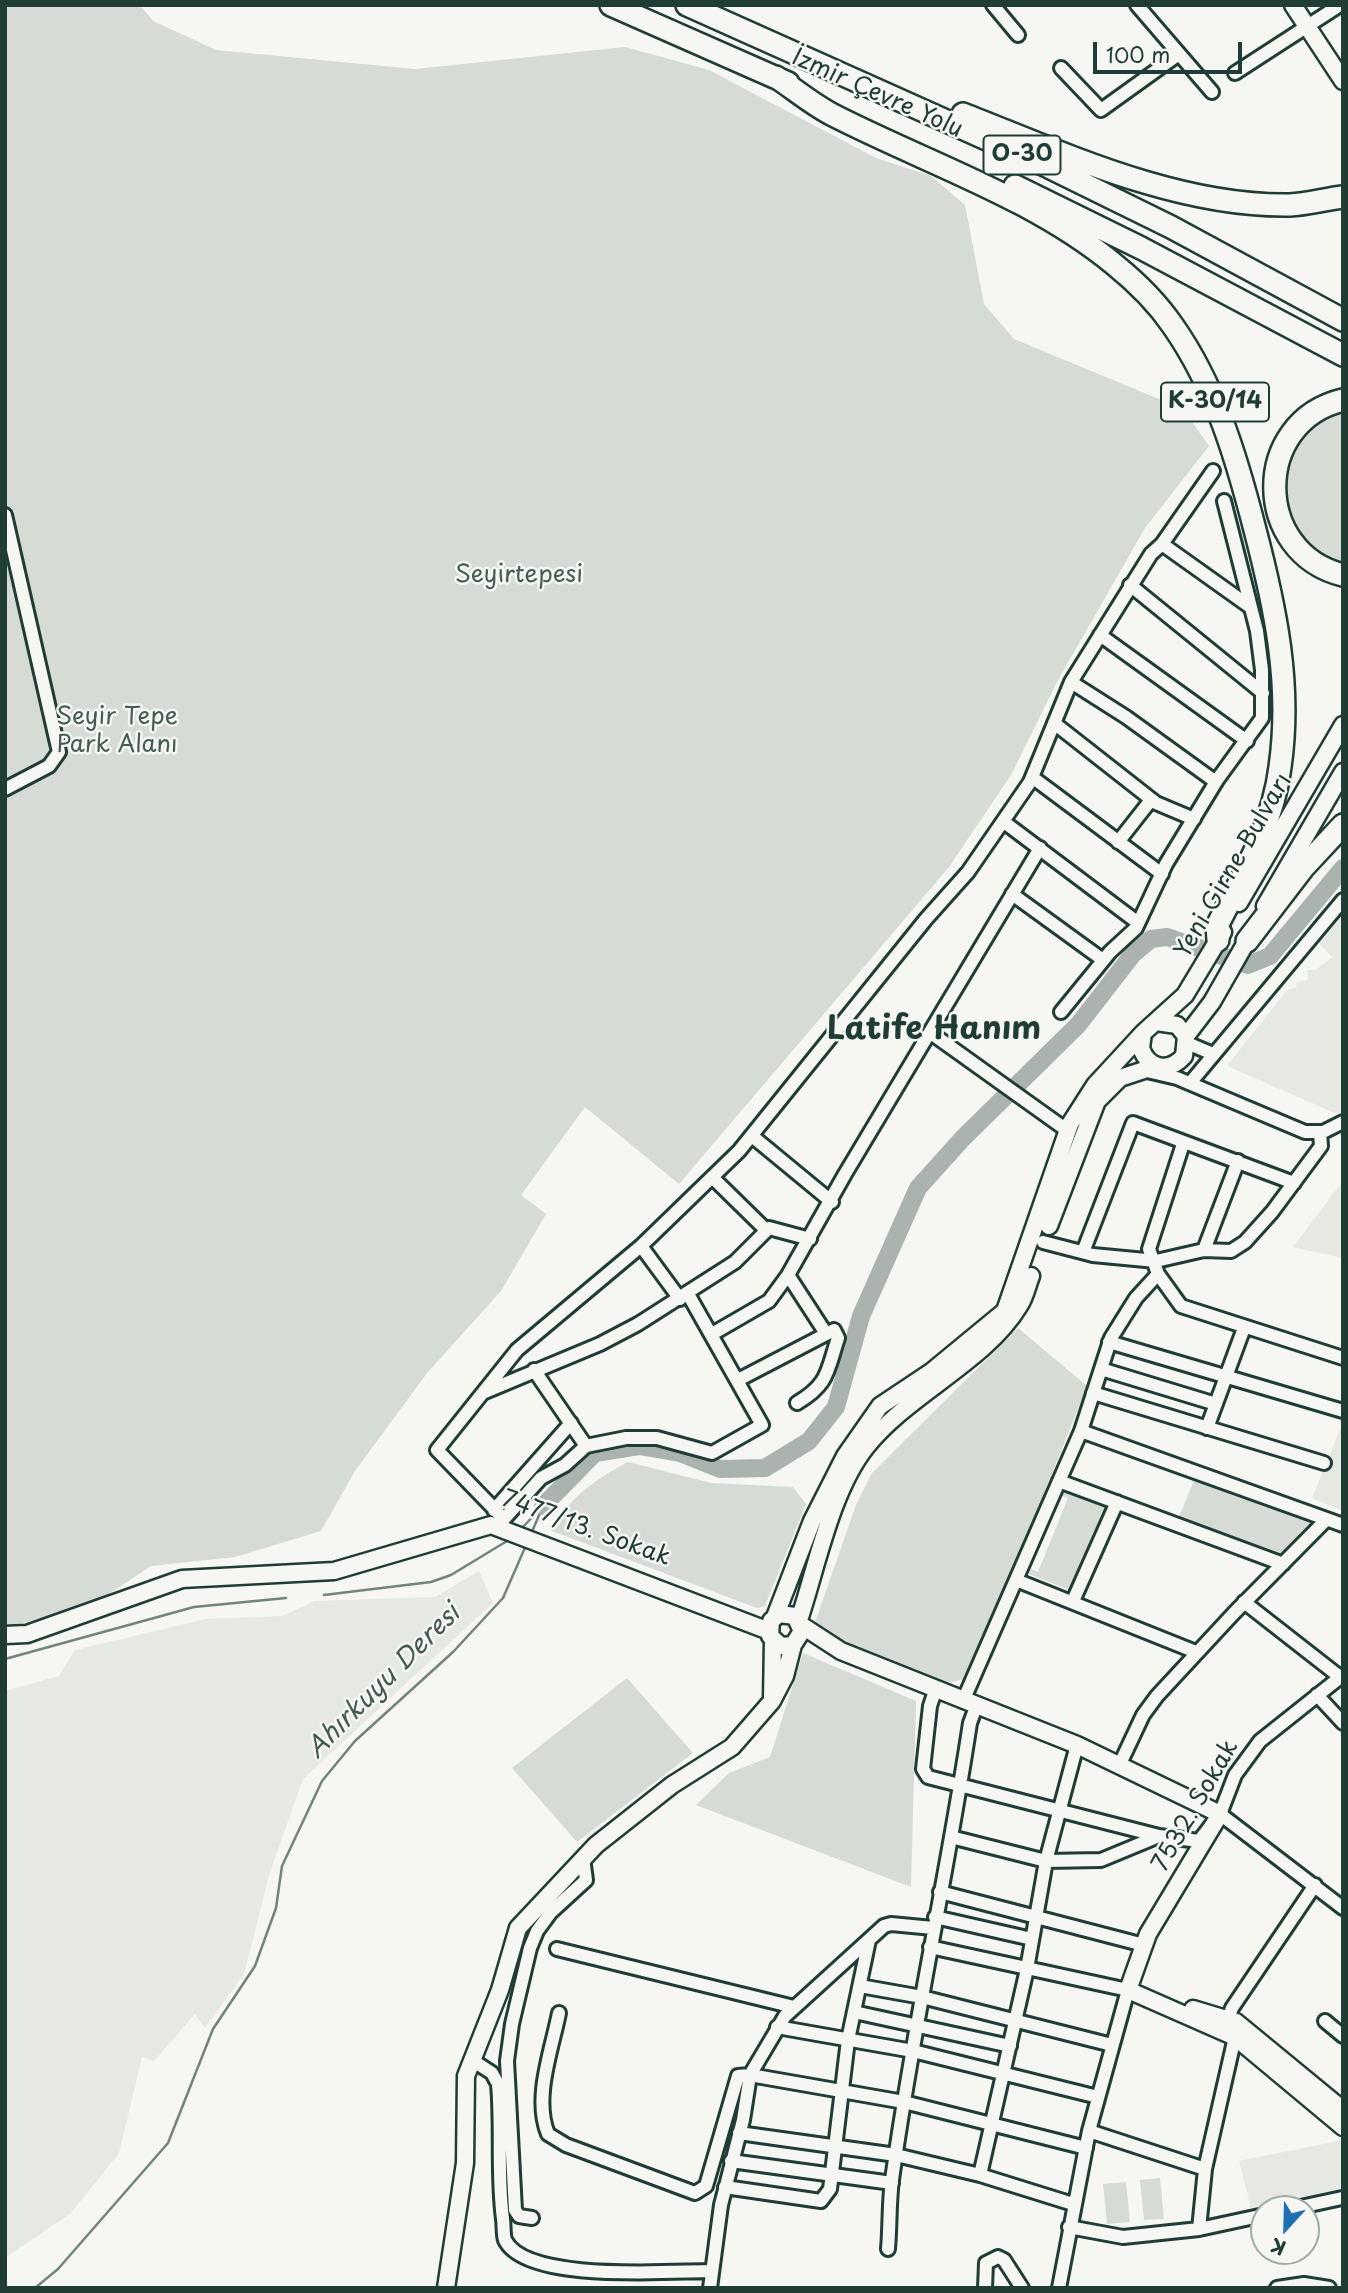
<!DOCTYPE html>
<html>
<head>
<meta charset="utf-8">
<style>
  body { margin:0 }
  #map { position:relative; width:1348px; height:2293px; overflow:hidden; background:#f6f6f2; font-family:"Playpen Sans",sans-serif }
  canvas { display:block }
  .frame { position:absolute; inset:0; border:7px solid #1f3d34; pointer-events:none }
  .north { position:absolute; left:1250px; top:2195px; width:70px; height:70px; box-sizing:border-box; background:#f6f6f2; border:2px solid #a0aca6; border-radius:50%; rotate:202deg; font-size:19px; font-weight:700; line-height:28px; text-align:center; color:#1f3d34 }
  .north::after { content:''; display:block; margin:auto; width:24px; height:32px; background:#1f6fb2; clip-path:polygon(50% 0,100% 100%,50% 72%,0 100%) }
  .scale { position:absolute; left:1093px; top:42px; width:149px; height:32px; box-sizing:border-box; border:4px solid #1f3d34; border-top:0; padding-left:9px; font-size:21px; line-height:24px; white-space:nowrap; color:#1f3d34; -webkit-text-stroke:5px #f6f6f2; paint-order:stroke }
</style>
</head>
<body>
<div id="map">
<canvas width="1348" height="2293"></canvas>
<div class="frame"></div>
<div class="north">K</div>
<div class="scale">100 m</div>
</div>
<script>
const ctx = document.querySelector('canvas').getContext('2d');
ctx.lineJoin = 'round';
function fillPath(path, color) { ctx.fillStyle = color; ctx.fill(path, 'evenodd'); }
function stroke(path, color, width, dash) { ctx.strokeStyle = color; ctx.lineWidth = width; ctx.lineCap = dash ? 'butt' : 'round'; ctx.setLineDash(dash || []); ctx.stroke(path); }
function drawText(font, color, halo, rows, align = 'center') {
  ctx.font = font + ' "Playpen Sans",sans-serif'; ctx.lineWidth = 5; ctx.setLineDash([]); ctx.textBaseline = 'middle'; ctx.strokeStyle = halo; ctx.fillStyle = color; for (const [text, x, y, turn = 0] of rows) {
    ctx.save(); ctx.translate(x, y); ctx.rotate((+turn || 0) * Math.PI / 180); ctx.textAlign = isNaN(turn) ? turn : align; if (halo) ctx.strokeText(text, 0, 0); ctx.fillText(text, 0, 0); ctx.restore();
  }
}
fillPath(new Path2D(`
  M1343 914V1111L1337 1114 1227 1066 1287 990 1297 987 1296 982 1308 980 1307 970H1316L1332 957 1320 944Z
  M1343 1181V1258L1293 1247Z
  M1343 1422V1511L1312 1498Z
  M479 1571 493 1603 303 1779 269 1875 244 1974 205 2028 195 2014 154 2061 142 2057 119 2153 71 2213 5 2258V1691L59 1676 75 1650 206 1619 282 1616 315 1601 435 1597Z
  M1343 2140V2188L1251 2208 1239 2161Z`), '#e6e8e4');
fillPath(new Path2D(`
  M5 5H140L153 21 216 50 415 69 625 47 709 70 876 158 931 176 965 205 984 304 1014 339 1183 409 1209 446 1145 528 1058 680 1011 775 949 867 679 1184 585 1107 521 1195 546 1214 501 1291 427 1373 355 1471 321 1531 235 1557 151 1566 95 1603 5 1628Z
  M1343 404V563L1317 552 1296 529 1284 501 1288 454 1295 438Z
  M1018 1328 1087 1386 971 1677 945 1684 813 1628 856 1505 872 1473Z
  M628 1462 711 1483 793 1487 806 1504 765 1606 757 1608 552 1531C567 1499 597 1478 628 1462Z
  M1196 1476 1320 1521 1283 1555 1178 1519Z
  M1063 1487 1107 1505 1072 1591 1029 1574 1031 1569 1038 1572 1068 1498 1060 1495Z
  M803 1653 916 1701 911 1887 696 1805 729 1773 770 1757Z
  M627 1678 693 1753 577 1842 512 1768Z
  M1160 2178 1164 2219 1144 2220 1140 2180Z
  M1126 2182 1130 2222 1107 2224 1103 2184Z`), '#d6dbd6');
stroke(new Path2D(`
  M521 1529 541 1508
  M531 1534 543 1506
  M324 1595 431 1582 451 1575 512 1538
  M5 1659 194 1607 286 1598
  M35 2288 58 2269 168 2143 213 2029 255 1966 276 1908 282 1866 322 1781 355 1741 453 1652 503 1598 527 1543`), '#72847d', 2.5);
stroke(new Path2D(`
  M543 1506 595 1453 639 1446 680 1453 720 1469 765 1468 809 1441 836 1407 861 1316 918 1188 963 1138 1078 1025 1133 954 1151 939 1167 937 1248 965 1270 956 1343 868`), '#aab3ae', 18);
const street = new Path2D(`
  M993 5 1018 35
  M1137 5 1212 92
  M1061 68 1101 110 1179 54
  M1235 73 1340 5
  M5 515 59 752 49 766 5 789
  M1162 544 1249 606
  M1130 585 1263 693
  M1100 635 1247 741
  M1071 682 1126 717 1216 782
  M1054 723 1156 803 1194 819
  M1032 777 1162 874
  M1004 822 1137 922
  M1118 842 1151 800
  M1012 894 1103 960
  M1061 1012 1110 952 1136 928 1166 864 1217 780 1262 718V670L1257 631 1224 501
  M931 1033 1068 1131
  M1187 1043 1213 1054
  M1147 1071 1177 1078 1305 1132H1323L1343 1122
  M1190 1083 1343 900
  M752 1136 832 1202
  M1183 1144 1149 1249 1158 1274 1181 1306 1343 1358
  M712 1177 766 1230
  M1043 1242 1093 1255 1156 1261 1204 1250 1231 1251 1245 1242 1272 1212 1321 1146 1320 1132
  M641 1246 680 1299
  M1204 1250 1238 1161
  M1083 1252 1133 1123 1294 1183
  M788 1275 825 1332
  M712 1334 769 1301 788 1275 845 1174 1040 848
  M1109 1342 1343 1411
  M1101 1369 1216 1404
  M534 1370 586 1446 565 1465 541 1478 504 1519 437 1450 517 1350 641 1246 739 1151 926 919 968 872 1030 782 1071 682 1151 554 1162 544 1213 471
  M738 1380 834 1330 838 1338C827 1371 829 1384 797 1403
  M485 1392 600 1344 638 1324 735 1262 769 1228 810 1239
  M1093 1393 1324 1463
  M1207 1428 1244 1328
  M1081 1431 1343 1525
  M586 1446 626 1438H657L712 1453 762 1425 688 1294
  M1059 1481 1283 1564
  M494 1510 571 1423
  M1016 1580 1196 1652
  M1073 1601 1117 1502
  M1244 1602 1340 1677
  M935 1691 930 1706 923 1769 928 1777 1159 1836
  M1317 1695 1343 1723
  M963 1701 1081 1431 1111 1338 1136 1298 1158 1274
  M1119 1766 1143 1715 1157 1696 1234 1613 1327 1519
  M1220 1814 1343 1908
  M951 1837 1046 1861 1101 1860 1159 1836 1199 1841 1220 1814 1235 1775 1260 1741 1343 1675
  M940 1892 1144 1945
  M935 1917 1032 1939
  M930 1947 1128 1990 1089 2131 1059 2288
  M557 1949 794 2007
  M860 1986 922 1997 1112 2045
  M854 2012 1010 2046
  M559 2013C552 2049 533 2098 548 2134L566 2145 695 2193 706 2186 738 2076 750 2075 904 2102 1086 2148
  M1325 2021 1343 2036
  M777 2027 913 2051 1098 2097
  M472 2060 492 2073 498 2084C502 2129 497 2174 503 2219 504 2225 503 2234 505 2240 526 2283 669 2271 712 2271
  M1089 2131 1205 2169
  M739 2133 896 2155 980 2175 1073 2204
  M731 2161 892 2183
  M980 2175 1027 1969 1046 1861 1077 1745
  M725 2187 821 2201 830 2189 848 2040 869 1940
  M1291 2209 1342 2198
  M532 2218 519 2216 515 2210 507 2061 512 2024 530 1948 537 1931 551 1912 586 1880 583 1858
  M1069 2227 1123 2237 1199 2229 1264 2215
  M1199 2229 1205 2169 1235 2037 1228 2019 1232 2008 1315 1885
  M888 2249C890 2226 889 2202 892 2180 913 2027 947 1876 970 1723L976 1707
  M710 2288 721 2205 743 2120 750 2075 785 2016 884 1926 891 1924 933 1928
  M985 2288 986 2263 998 2257 1004 2260 1022 2288
  M1277 2288 1304 2284 1329 2288`);
const secondary = new Path2D(`
  M1293 5 1343 81
  M1239 903 1343 725
  M1265 906 1343 772
  M1156 1022 1177 1025 1186 1036 1184 1056C1169 1073 1148 1069 1141 1048L1143 1033 1185 995 1223 932
  M1186 1036 1212 1002 1252 932
  M1049 1226 1097 1101 1120 1078 1156 1066
  M775 1617 812 1521 845 1456 880 1406 931 1372 1005 1311 1070 1124 1095 1085 1143 1033
  M799 1620C817 1566 831 1491 866 1447 908 1394 985 1362 1019 1306 1025 1298 1027 1286 1031 1276
  M801 1625 841 1651 1077 1745 1220 1814 1148 1934 1128 1990
  M5 1635 27 1634 182 1579 334 1571 491 1525 769 1631
  M772 1699 773 1640
  M1128 1990 1235 2037 1343 2127
  M1193 2009 1236 2022 1343 2110
  M446 2288 465 2163 466 2076 500 1990 518 1928 596 1845 672 1785 732 1747 772 1701 785 1676 793 1645 802 1631 795 1616 779 1614 771 1621 770 1636 781 1646 793 1645`);
const highway = new Path2D(`
  M611 5 788 83
  M687 5 1049 167 1171 227 1343 320
  M776 77C794 89 812 104 831 114 926 163 1033 197 1115 265 1136 282 1158 304 1173 326 1215 386 1236 456 1254 526 1275 606 1292 684 1280 767 1273 825 1243 875 1217 926L1218 940
  M963 114C1065 154 1178 207 1290 205 1307 204 1326 199 1343 197
  M1015 186 1141 248 1343 355
  M1343 400C1251 422 1253 553 1343 575
  M1247 941 1303 868 1343 825`);
stroke(street, '#1f3d34', 18);
stroke(secondary, '#1f3d34', 21);
stroke(highway, '#1f3d34', 26);
stroke(street, '#f6f6f2', 12);
stroke(secondary, '#f6f6f2', 16);
stroke(highway, '#f6f6f2', 21);
for (const [x, y, w] of [
  [1022,155,77],
  [1215,402,108]
]) { const box = new Path2D(); box.roundRect(x - w / 2, y - 19.5, w, 39, 5); ctx.fillStyle = '#f6f6f2'; ctx.fill(box); stroke(box, '#1f3d34', 2); }
drawText('bold 23px', '#1f3d34', null, [
  ["O-30",1022,155],
  ["K-30/14",1215,402]
]);
drawText('24px', '#1f3d34', '#f6f6f2', [
  ["İzmir Çevre Yolu",877,94,24],
  ["Yeni Girne Bulvarı",1234,866,-60],
  ["7477/13. Sokak",586,1529,20],
  ["7532. Sokak",1196,1806,-60]
]);
drawText('24px', '#445d54', '#f6f6f2', [
  ["Seyirtepesi",519,575],
  ["Seyir Tepe",117,717],
  ["Park Alanı",117,745]
]);
drawText('italic 26px', '#425a52', '#f6f6f2', [
  ["Ahırkuyu Deresi",384,1682,-45]
]);
drawText('bold 32px', '#1f3d34', '#f6f6f2', [
  ["Latife Hanım",934,1030]
]);
</script>
</body>
</html>
